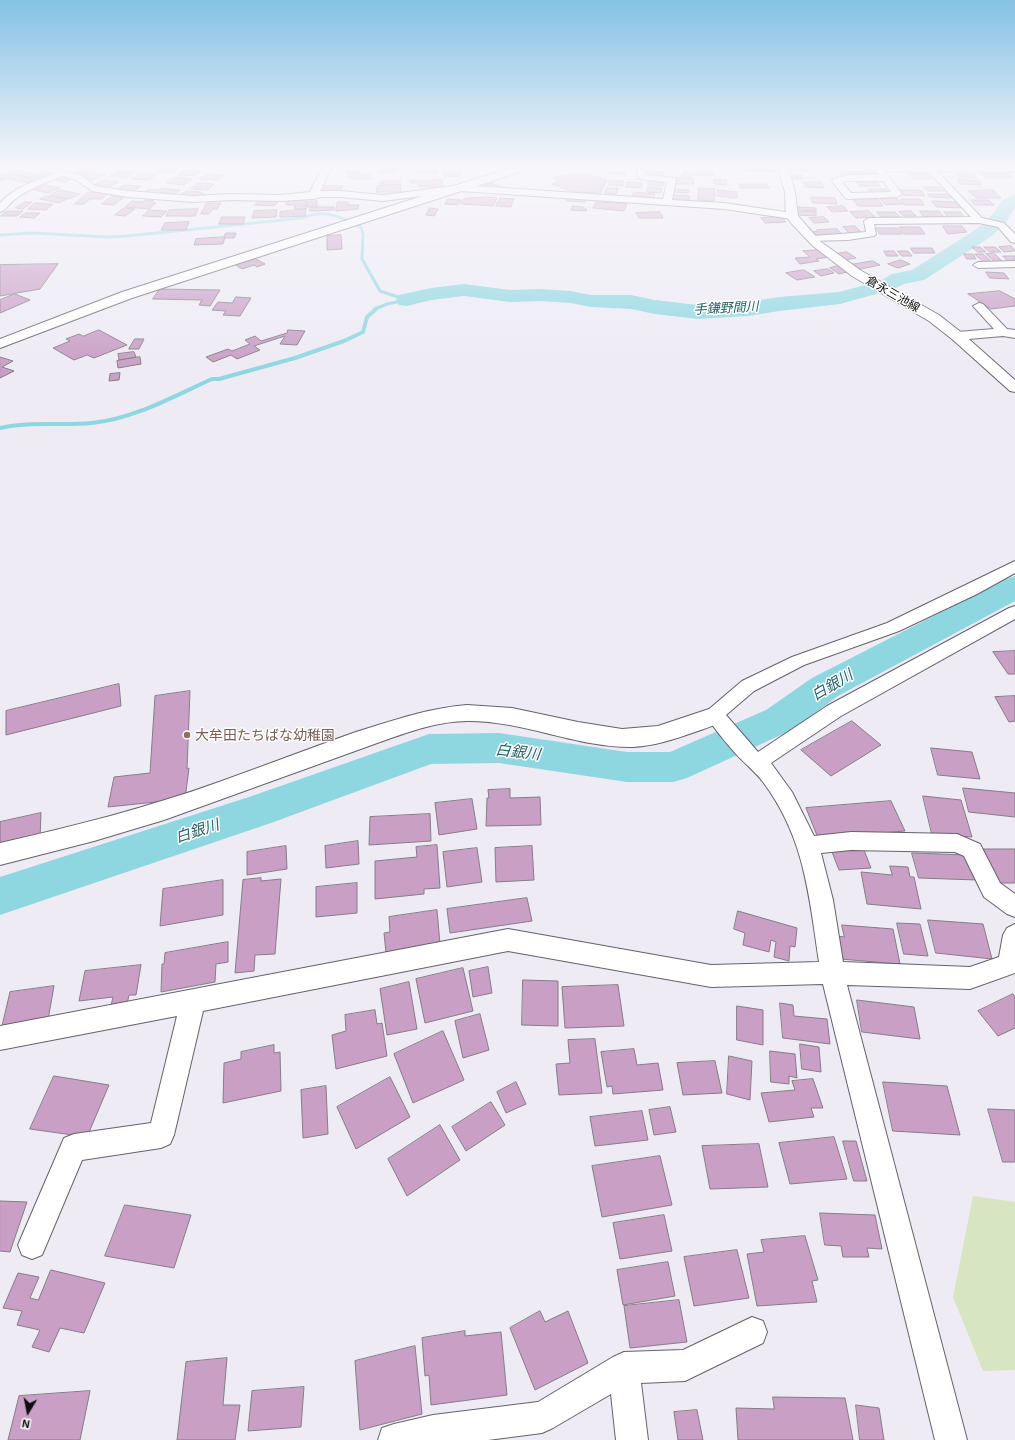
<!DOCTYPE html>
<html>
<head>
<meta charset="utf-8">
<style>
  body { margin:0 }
  #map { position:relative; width:1015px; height:1440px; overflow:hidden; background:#eeebf5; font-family:"Exo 2",sans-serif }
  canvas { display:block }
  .north { position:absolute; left:8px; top:1392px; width:40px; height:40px; -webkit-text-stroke:3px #fff; paint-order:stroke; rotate:190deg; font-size:11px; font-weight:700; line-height:16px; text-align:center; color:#0d0c0f }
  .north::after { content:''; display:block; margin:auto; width:14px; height:18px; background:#0d0c0f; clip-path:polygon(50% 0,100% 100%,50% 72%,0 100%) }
</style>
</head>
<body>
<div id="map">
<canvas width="1015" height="1440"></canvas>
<div class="north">N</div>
</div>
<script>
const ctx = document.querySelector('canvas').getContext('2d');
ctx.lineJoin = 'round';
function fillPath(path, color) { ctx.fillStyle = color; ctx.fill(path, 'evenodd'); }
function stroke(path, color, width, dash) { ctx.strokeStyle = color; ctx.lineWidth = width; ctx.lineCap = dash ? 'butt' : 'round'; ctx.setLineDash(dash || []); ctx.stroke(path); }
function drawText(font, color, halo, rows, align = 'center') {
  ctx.font = font + ' "Exo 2","Noto Sans JP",sans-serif'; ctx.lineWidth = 3; ctx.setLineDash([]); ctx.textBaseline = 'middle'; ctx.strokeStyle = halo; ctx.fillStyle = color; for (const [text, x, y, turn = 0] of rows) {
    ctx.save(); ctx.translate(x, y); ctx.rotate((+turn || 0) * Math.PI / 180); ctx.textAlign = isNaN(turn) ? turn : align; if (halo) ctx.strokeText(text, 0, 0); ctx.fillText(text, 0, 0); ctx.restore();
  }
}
fillPath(new Path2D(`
  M973 1196 1015 1202V1370L983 1371 953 1297Z`), '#d7e5c2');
stroke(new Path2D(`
  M0 235 32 233 109 237 127 236 302 218C327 208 339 217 361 227L363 234 362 259 380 291 407 300
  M375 309 387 304 407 300`), '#8fd7e0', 3);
stroke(new Path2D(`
  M0 428C30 421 61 426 92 423 134 419 174 396 212 379H219L295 358 344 341 363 332 367 317 377 308`), '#8fd7e0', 4);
fillPath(new Path2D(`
  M1015 195V207L1007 221 992 236 924 280 904 284 894 289 840 304 779 311 748 316 698 319 655 314 631 309 591 307 571 303 540 301 510 302 464 296 431 300 407 306 399 305 396 300 399 295 431 288 464 284 510 290 540 289 571 291 591 295H631L655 300 698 305 748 302 779 297 839 292 880 281 892 274 912 270 978 228 993 214 1002 200Z
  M1015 576V601L838 696 792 730 687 778 673 782H627L499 763 431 764 271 823 0 915V877L252 796 429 734 499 733 627 752H670L766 710 812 678 1004 580Z`), '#8fd7e0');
const building = new Path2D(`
  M83 168H95L97 169 83 175 73 173Z
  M161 168H179L172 173 157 171Z
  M381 168H398L397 172 380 173Z
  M418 168H438V173H417Z
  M745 168H775L776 172 746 171Z
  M786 168H808L807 171 786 170Z
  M16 169 24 170 14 175 6 174Z
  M119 170 135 172 127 178 110 176Z
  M185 170 201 171 195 176 178 175Z
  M347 170H361L360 173H346Z
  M443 171H460L461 176 444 177Z
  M608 171 625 172V175L608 174Z
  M643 171 664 172V176L643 175Z
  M684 171 693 172 691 177 682 176Z
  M840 171 876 172 879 177 842 176Z
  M25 172 37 174 44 172 53 174 40 179 18 175Z
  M93 172 105 175 92 180 80 177Z
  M695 172 713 173V176L695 175Z
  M1006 172 1012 177 986 178 980 173Z
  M140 173 157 174 149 180 132 179Z
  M586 173 607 180 600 193 573 192 552 184 557 182 554 178 568 174 579 175Z
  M909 173 928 174 932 179H913Z
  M0 174 12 176 0 181Z
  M207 174 224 175 217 180 200 179Z
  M349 174H372L371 179H353V178H348Z
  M957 174H974L977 178 960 177Z
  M17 175 36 180 28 183 9 179Z
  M62 175 68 177 64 178 70 180 63 182 51 179Z
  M786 175H802L803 179H788Z
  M175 177 192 179 184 185 167 183Z
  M674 177 693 178 694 184H674Z
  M714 179 727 180 726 185 714 184Z
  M958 179 980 181 982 185 960 184Z
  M104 180 119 182 107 188 92 186Z
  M442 180 443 187H425L424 186H418V183H410V181Z
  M400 181V185H380L381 182Z
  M610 181H624L623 186 609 185Z
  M649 181 664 182 663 186 648 185Z
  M627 182 642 183 641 188 626 187Z
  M804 182H821L824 188 806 187Z
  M857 182H877L880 186H860Z
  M197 183 214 184 208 190 191 189Z
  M492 183 501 187 508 188 499 191 485 185Z
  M42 184 60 188 48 193 30 189Z
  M739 184H767L769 188H741Z
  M124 185 141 186 132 192 115 191Z
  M401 185 400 192H376L377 186Z
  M322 186H343L341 190H320Z
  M648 187 662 188 661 193 647 192Z
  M923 187H940L945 191H928Z
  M161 188 180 190 174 194 168 195 143 193 148 189 158 190Z
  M607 188H618L616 194 605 193Z
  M699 188 715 189 714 201 698 200Z
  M673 189 689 190 688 193 672 192Z
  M868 189H886L889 194 871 193Z
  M60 190 80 194 70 199 50 195Z
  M718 190 737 192V198L717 196Z
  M899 190H921L925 196 902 195Z
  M993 190 1001 198H977L968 191Z
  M186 191 202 192 200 194H205L201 198 180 196Z
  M88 192 109 193 102 199H90L84 204H75Z
  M634 192 655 194 653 199 632 197Z
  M928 194H949L952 198 930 197Z
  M673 195 690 196 689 201 672 200Z
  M47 196 67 199 59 203 40 199Z
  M112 196 124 197 114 205 102 204Z
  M811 197 835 198 837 204 813 203Z
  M465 198 488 197 497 198 493 206 461 204Z
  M500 198 514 199 511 207 496 206Z
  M568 198 586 199 585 202 567 201Z
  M880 198H896L903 204 886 205Z
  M262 199 280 200 274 206 255 205Z
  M306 199V209H295V205H286V200Z
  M448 199 461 200 458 205 445 204Z
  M853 199H878L883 206H858Z
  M901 199H920L924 205H905Z
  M145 200H154L151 202 156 203 149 209 125 207 132 201 142 202Z
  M971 200H989L994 205H975Z
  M317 201V207H307V202Z
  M932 201 958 202 963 208 937 207Z
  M25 202H32L23 209 16 208Z
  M338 202H348V205H359L358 209 336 211Z
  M596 202 627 204 624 211 593 208Z
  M35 203 53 204 46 210 28 209Z
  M207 203H221L217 209H213L209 214H201Z
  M573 206 584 207 583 209H587L586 211 571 210Z
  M843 206 848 211 832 212 827 207Z
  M311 207H334V210L310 211Z
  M799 207 816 208V211L799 210Z
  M124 208 135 209 125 216 115 215Z
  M430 208 438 209 434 216 426 215Z
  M198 209 195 216H166L169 210Z
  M306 209 305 216 280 217V212Z
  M149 210 167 211 161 217 143 216Z
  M277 210 276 217 252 218 254 211Z
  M6 211H23L17 216H1Z
  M796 211 816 212V216L797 215Z
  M869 211 875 217 856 218 850 212Z
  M911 211 916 216H904L899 212Z
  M920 211H939L944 217H924Z
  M660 212 663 218H639L636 213Z
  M877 212H895L900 217H881Z
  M944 212H960L965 218H949Z
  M26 213H40L34 218 20 217Z
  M222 217H245L243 224H219Z
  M782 217 786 222 765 223 761 218Z
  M824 217 829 222 814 223 809 218Z
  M189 222 186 230H161L165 223Z
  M855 226 861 232 849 233 843 227Z
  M943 226H962L967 232 948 234Z
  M899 227H920L925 234H904Z
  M876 228H897L902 234H880Z
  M837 229 843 235 816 236 812 232 818 231 817 230Z
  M226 233H236L234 238H224Z
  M341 235 342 249 327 250V236Z
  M225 237 223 244 194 245 196 239Z
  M1011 246 1015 251 1004 252 999 247Z
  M972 247H980L986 252H978Z
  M984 247H995L1001 252H990Z
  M911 248H932L935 253H914Z
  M818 250 830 257 816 259 819 261 800 264 795 258 810 257 803 251Z
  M884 251H894L898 256H887Z
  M898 251H908L912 256H902Z
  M847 252 856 258 845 260 835 254Z
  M994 253 1003 262H995L986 254Z
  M964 254H973L976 259H967Z
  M975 254H983L992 262H984Z
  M1003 256H1015V262H1009Z
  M256 259 265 264 257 267 254 265 242 269 236 265Z
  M901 260 910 264 898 268 888 264Z
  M873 261 880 265 856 270 849 265Z
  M58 264 40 289 0 296V265Z
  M838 266 847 272 839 274 830 268Z
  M828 269 834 273 821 276 814 271Z
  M804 270 815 277 797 280 786 273Z
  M986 272 1004 273 1009 279 990 278Z
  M160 289 220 290 210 306 199 305 202 300 153 299Z
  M1000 291 1015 299V306L991 309 968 294Z
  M15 294 30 300 0 313V300Z
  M236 297 251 298 240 316 223 315 226 311 212 310 218 302 232 303Z
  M99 330 127 345 94 358 87 355 74 360 53 348 70 341 66 339 79 334 83 336Z
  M288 330 305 331 297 345 280 344 285 336 254 346 260 350 237 359 231 355 213 362 206 357 228 349 232 351 250 344 245 340 255 336 261 341 287 333Z
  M135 339H144L139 349H129Z
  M134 352 136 357 119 360 118 354Z
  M0 357 13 361 2 367 14 371 0 378Z
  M140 357 141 364 118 368 117 361Z
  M120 373 119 380 109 381 110 374Z
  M1015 651V674H1008L993 652Z
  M119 684 121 706 6 735V711Z
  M190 691 187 769 189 768 185 799 108 807 114 777 150 773 155 696Z
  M1015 696V721L1009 722 995 697Z
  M852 721 881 745 831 776 801 750Z
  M931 748 972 752 980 779 938 775Z
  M963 788 1015 793V817L969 812Z
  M510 789V798L540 797 541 825 486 826 487 798H489L488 790Z
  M923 796 961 800 972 837 932 834Z
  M472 799 477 829 439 835 435 803Z
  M891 801 905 831 818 838 806 808Z
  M41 813 40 839 0 848V822Z
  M430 814 431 841 369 845 370 817Z
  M358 841 359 864 326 868 325 846Z
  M437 845 440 888 424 889V894L375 899V861L417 857 416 847Z
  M286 846 287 869 247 875V852Z
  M532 846 534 880 496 882 495 848Z
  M477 848 482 882 447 887 443 852Z
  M983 849H1015V883H997Z
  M864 850 871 868 839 870 832 852Z
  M912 853 969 855 977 880 919 878Z
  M890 866 908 867 910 877H914L921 909 867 904 861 872 892 875Z
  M261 878V881L281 879 275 954 255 955 254 971 235 973 243 880Z
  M223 880V915L160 926 163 889Z
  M357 883V913L316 917V887Z
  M527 898 532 921 450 933 447 909Z
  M437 910 440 944 386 953 384 933 390 932 389 917Z
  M738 911 797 928 795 947 790 946 789 961 774 957 776 942 771 940 769 952 743 945 745 933 734 929Z
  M928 920 983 924 992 959 936 953Z
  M897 923 920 924 928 956 904 954Z
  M842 925 893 929 900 964 840 959 837 936 844 937Z
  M228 942V962L216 964 215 982 161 992 162 964H164L165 953Z
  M141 965 136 995H129L126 1009 110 1010 113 997 79 1001 85 971Z
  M488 967 492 993 473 997 469 971Z
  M463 968 473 1011 425 1023 416 979Z
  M523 980 558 981V1026L522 1025Z
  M409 982 417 1029 387 1035 380 989Z
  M618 985 624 1026 565 1028 562 987Z
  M54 986 48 1020 2 1026 10 992Z
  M1013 994 1015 997V1028L998 1036 978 1011Z
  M857 1000 914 1007 920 1039 862 1032Z
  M780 1003 793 1005 794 1016 827 1019 830 1044 783 1038Z
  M737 1006 763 1010V1045L737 1040Z
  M375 1010 377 1024 382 1023 387 1056 336 1069 332 1035 346 1031 345 1015Z
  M480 1014 489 1050 463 1058 455 1021Z
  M443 1031 464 1080 413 1103 394 1054Z
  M595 1039 602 1093 559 1095 556 1064 570 1063 568 1040Z
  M800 1044 819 1047 821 1072 802 1069Z
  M274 1045V1053L280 1052 281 1091 223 1103 224 1063 241 1059V1052Z
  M634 1049 637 1065 658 1063 663 1090 613 1094 612 1086 607 1087 601 1052Z
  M770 1051 795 1054 797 1078 789 1076V1084L771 1082Z
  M729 1056 752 1061 750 1100 727 1094Z
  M715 1061 722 1093 683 1095 677 1063Z
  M54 1076 109 1085 87 1137 30 1129Z
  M390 1077 410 1117 356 1149 337 1107Z
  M813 1079 823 1108H811L814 1117 769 1122 761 1093 795 1090 792 1081Z
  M516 1082 526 1104 506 1113 497 1092Z
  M883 1082 947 1086 960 1135 893 1131Z
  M326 1086 328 1134 303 1138 301 1090Z
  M491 1102 505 1125 466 1151 452 1127Z
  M670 1107 676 1132 654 1135 649 1110Z
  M988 1109 1015 1110V1162H1003Z
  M642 1111 648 1140 595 1146 590 1117Z
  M440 1125 460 1160 407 1196 388 1159Z
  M834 1137 847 1179 790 1184 779 1143Z
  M843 1141H856L867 1181H854Z
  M759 1144 768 1187 710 1189 702 1146Z
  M660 1156 672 1205 602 1217 592 1166Z
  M0 1201 27 1202 10 1252 0 1251Z
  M125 1205 191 1215 174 1268 105 1256Z
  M820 1213 875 1215 882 1249 867 1248 869 1257H843L841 1246 825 1245Z
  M664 1215 672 1251 620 1259 613 1223Z
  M805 1236 818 1280 812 1281 817 1302 757 1306 747 1254 764 1252 761 1240Z
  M737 1250 749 1298 694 1306 684 1257Z
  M668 1262 675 1296 623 1305 617 1270Z
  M51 1270 105 1283 84 1333 60 1328 49 1352 32 1347 40 1330 17 1325 22 1311 3 1308 18 1273 39 1277 30 1298 38 1300Z
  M679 1300 687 1342 630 1348 624 1306Z
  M540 1311 545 1322 568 1311 588 1363 535 1390 510 1328Z
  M465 1331V1336L501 1332 507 1395 431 1405 429 1375 425 1376 422 1338Z
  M415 1346 422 1414 360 1430 355 1361Z
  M227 1358 223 1405H240L235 1440H177L186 1362Z
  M304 1387 301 1427 248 1431 252 1391Z
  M90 1391 80 1440H8L19 1396Z
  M773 1397 845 1398 853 1440H738L736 1408 774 1409Z
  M856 1405 879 1408 884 1440H860Z
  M697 1410 703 1440H678L674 1412Z`);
fillPath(building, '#c99fc6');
stroke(building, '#857d84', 1);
const minor = new Path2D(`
  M39 168H54L65 171 82 176 95 186 128 191 193 196 232 194 280 195 310 192 322 168H331L320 191H341L383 195 461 185 663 199 667 182 639 179 636 168H644L646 175 675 178 676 180 672 200 724 203 792 213 797 216 792 219 724 209 461 191 383 201 341 197H321L313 199 280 201 232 200 193 202 128 197 92 191 76 180 62 176C46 183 28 189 14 200 9 204 6 210 0 212V203C13 188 35 181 53 174Z
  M866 168H1015V172L937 171 982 218 1004 223 1015 234V243L1011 242 998 227 979 223 874 224 876 234 874 236 848 240 809 241 808 239 809 237 813 236 866 232 864 221 869 218 971 217 929 172 885 171 902 194 897 197 848 199 845 198 832 181 833 179 848 175H879L876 171ZM848 181H883L891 192 851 193 842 182Z
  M1015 261V267L978 268 973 265 978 262Z
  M979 303 983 304 1007 329 1015 330V338L1003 336 957 340 953 338 951 336 953 334 957 332 994 329 973 306Z
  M1015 561V573L977 594 899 631 804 665 754 691 726 715 758 752 827 706 1009 608 1015 606V619L841 716 771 763 792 792 814 836 851 832 957 834 980 844 1000 883 1015 894V917L1007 914 984 897 964 856 955 852 851 850 821 853 833 900 843 962 970 967 999 957 1003 935 1007 928 1015 924V973L970 989 847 985 967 1440H935L823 984 711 987 508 951 203 1011 174 1135 170 1144 161 1148 82 1160 42 1255 32 1259 22 1255 18 1245 64 1138 74 1134 151 1123 177 1016 0 1050V1026L508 929 711 965 819 962C809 896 805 838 763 782 758 775 752 770 746 764 735 754 713 728 706 715L708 710 742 681 792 657 887 623Z
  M752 1317 763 1321 767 1332 763 1343 685 1381 641 1383 648 1440H616L611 1394 553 1428 542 1433 488 1440H378L382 1428 394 1424 433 1415 538 1402 613 1357 624 1352 683 1350Z`);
const tertiary = new Path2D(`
  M510 168H527L526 170 132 298 0 348V339L122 292Z
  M467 705 512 708 578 722 622 729 658 726 715 707 723 709 726 715C720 725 706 728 695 732 675 739 654 746 633 747 578 748 525 721 468 721 438 721 408 732 380 742L164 820 94 841 0 865V843C74 826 147 808 219 782 264 766 308 749 353 733 391 721 428 708 467 705Z`);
const secondary = new Path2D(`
  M778 168H788L795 192 798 216 821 242 860 270 939 315 962 333 1015 380V392L1010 391 952 339 929 321 852 276 813 246 792 224 786 216 785 192Z`);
stroke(minor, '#64626a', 2);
stroke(tertiary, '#64626a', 2);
stroke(secondary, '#64626a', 2);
fillPath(minor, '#fff');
fillPath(tertiary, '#fff');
fillPath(secondary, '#fff');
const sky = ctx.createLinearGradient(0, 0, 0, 370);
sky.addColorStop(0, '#84c2e5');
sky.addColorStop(0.45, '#f7f6fa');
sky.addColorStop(1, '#f7f6fa00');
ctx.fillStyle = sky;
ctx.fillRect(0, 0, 1015, 370);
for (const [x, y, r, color] of [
  [187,735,4,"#8d6e63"]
]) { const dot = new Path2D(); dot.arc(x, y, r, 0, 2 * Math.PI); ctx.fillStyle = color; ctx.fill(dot); stroke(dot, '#fff', 1.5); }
drawText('12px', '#0d0c0f', '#fff', [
  ["倉永三池線",893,294,30]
]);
drawText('italic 13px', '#256067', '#fff', [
  ["手鎌野間川",726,308,-3]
]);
drawText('14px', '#785e54', '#fff', [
  ["大牟田たちばな幼稚園",195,735]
], 'left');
drawText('italic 15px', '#256067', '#fff', [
  ["白銀川",832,685,-31],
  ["白銀川",518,752,7],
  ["白銀川",197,831,-18]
]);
</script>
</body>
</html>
